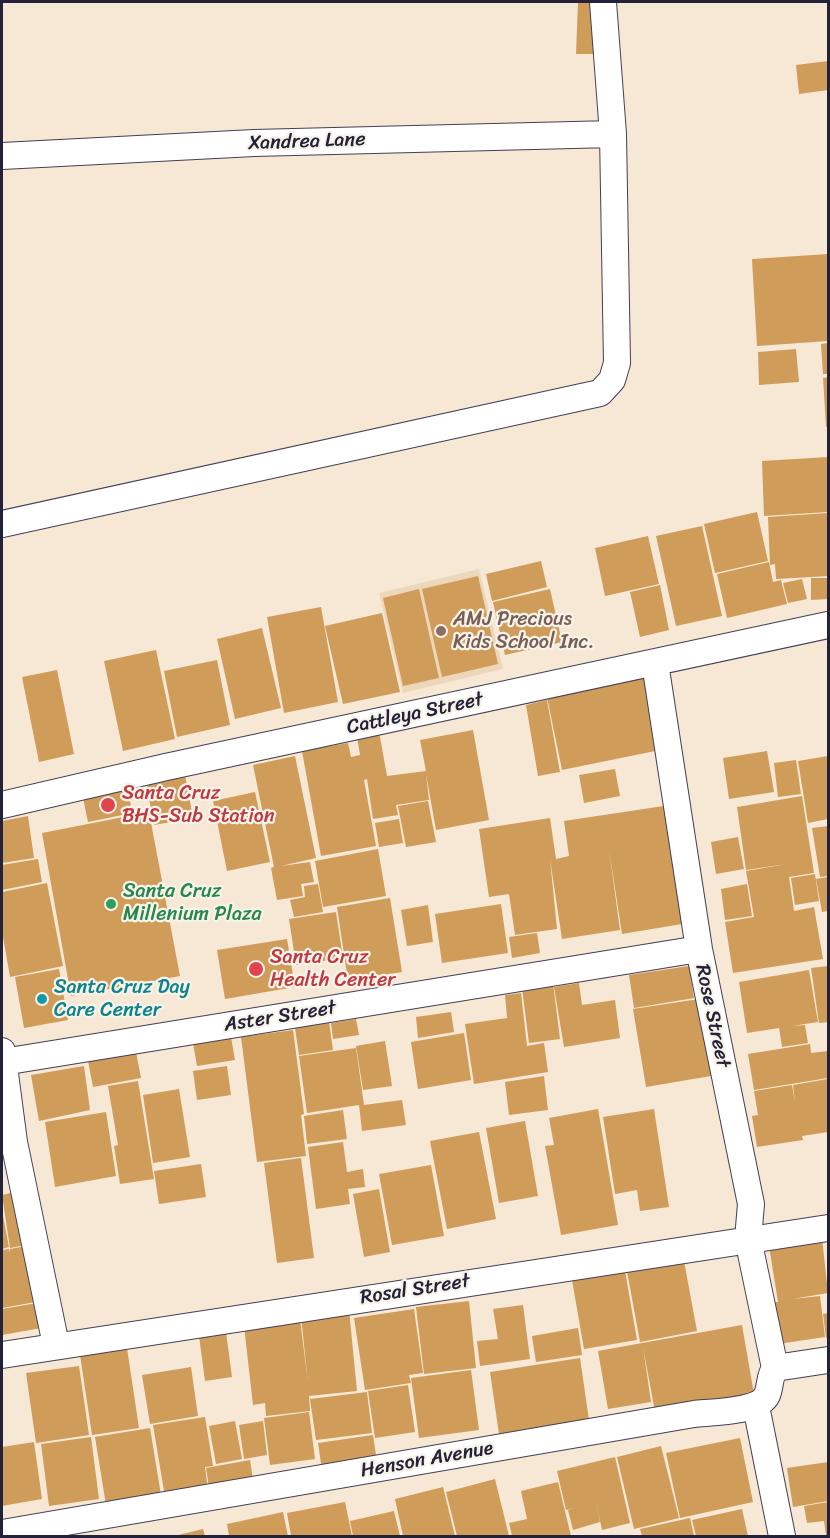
<!DOCTYPE html>
<html>
<head>
<meta charset="utf-8">
<style>
  body { margin:0 }
  #map { position:relative; width:830px; height:1538px; overflow:hidden; background:#f6e8d5; font-family:Sriracha,sans-serif }
  canvas { display:block }
  .frame { position:absolute; inset:0; border:3px solid #22223b; pointer-events:none }
</style>
</head>
<body>
<div id="map">
<canvas width="830" height="1538"></canvas>
<div class="frame"></div>
</div>
<script>
const ctx = document.querySelector('canvas').getContext('2d');
ctx.lineJoin = 'round';
function fillPath(path, color) { ctx.fillStyle = color; ctx.fill(path, 'evenodd'); }
function stroke(path, color, width, dash) { ctx.strokeStyle = color; ctx.lineWidth = width; ctx.lineCap = dash ? 'butt' : 'round'; ctx.setLineDash(dash || []); ctx.stroke(path); }
function drawText(font, color, halo, rows, align = 'center') {
  ctx.font = font + ' Sriracha,sans-serif'; ctx.lineWidth = 4.5; ctx.setLineDash([]); ctx.textBaseline = 'middle'; ctx.strokeStyle = halo; ctx.fillStyle = color; for (const [text, x, y, turn = 0] of rows) {
    ctx.save(); ctx.translate(x, y); ctx.rotate((+turn || 0) * Math.PI / 180); ctx.textAlign = isNaN(turn) ? turn : align; if (halo) ctx.strokeText(text, 0, 0); ctx.fillText(text, 0, 0); ctx.restore();
  }
}
fillPath(new Path2D(`
  M479 569 503 669 403 693 379 593Z`), '#ecd7ba');
fillPath(new Path2D(`
  M578 2H597L596 54H576Z
  M828 61V90L799 94 796 65Z
  M828 254V341L757 346 752 259Z
  M828 343V374H823L821 344Z
  M796 349 799 382 759 385 758 352Z
  M828 377V427H826L823 378Z
  M828 457V512L764 516 762 461Z
  M757 512 768 561 715 573 704 524Z
  M828 513V576L776 579 775 564 770 565 768 517Z
  M702 526 722 616 676 626 656 536Z
  M648 536 659 584 605 596 595 548Z
  M541 561 547 587 492 601 486 574Z
  M769 562 773 582 781 580 787 604 727 618 717 574Z
  M478 576 498 664 442 677 422 589Z
  M811 578H828V599L811 600Z
  M802 579 807 599 788 603 783 583Z
  M660 585 669 630 640 637 630 592Z
  M419 589 439 678 403 686 383 598Z
  M550 589 562 642 505 655 493 602Z
  M321 607 338 702 284 713 267 617Z
  M382 613 400 692 343 704 325 626Z
  M262 628 281 708 235 719 217 639Z
  M156 650 175 739 123 751 104 661Z
  M217 660 230 725 177 737 164 671Z
  M57 670 74 754 39 762 22 677Z
  M646 678 660 750 562 770 547 697Z
  M547 700 560 772 538 776 526 705Z
  M378 726 387 776 426 771 420 740 473 730 489 820 436 830 426 774 429 800 396 805 398 815 373 819 367 779 364 780 376 846 321 856 302 751 348 743 351 757 360 755 356 730Z
  M767 751 774 792 729 799 723 758Z
  M295 756 316 858 281 866 310 862 314 882 301 884 303 896 277 900 271 868 274 867 253 765Z
  M828 756V819L808 823 798 761Z
  M796 760 801 794 778 797 774 763Z
  M615 769 620 796 584 803 579 775Z
  M185 775 193 818 154 825 146 782Z
  M128 789 132 813 88 822 83 798Z
  M255 792 270 862 227 871 213 801Z
  M802 796 814 873 789 877 794 911 814 907 823 959 733 973 725 922 754 917 746 871 787 864 746 870 737 807Z
  M428 801 436 842 406 847 398 806Z
  M670 805 688 923 622 934 609 849 620 930 562 939 550 859 557 929 515 935 509 894 489 897 479 829 550 818 556 859 569 856 564 821Z
  M149 812 180 976 71 996 42 833Z
  M28 816 34 858 2 863V821Z
  M399 819 403 843 379 847 375 823Z
  M828 826V876L820 877 812 828Z
  M738 837 744 869 716 874 711 842Z
  M378 849 386 896 323 907 315 861Z
  M38 859 42 882 2 890V865Z
  M815 874 819 901 795 905 791 878Z
  M828 877V911L822 912 816 879Z
  M47 883 63 966 10 977 2 931V892Z
  M318 884 323 912 294 917 290 900 305 897 304 886Z
  M747 884 752 916 725 920 721 889Z
  M390 898 402 972 348 981 337 907Z
  M501 904 508 953 442 963 435 914Z
  M428 905 433 942 407 946 401 910Z
  M336 912 343 958 296 965 289 919Z
  M537 933 540 953 512 958 509 937Z
  M287 939 295 987 225 999 217 950Z
  M689 966 694 998 634 1008 629 975Z
  M828 966V1022L819 1023 811 968Z
  M59 969 68 1020 24 1028 15 977Z
  M809 970 818 1022 792 1026 805 1025 808 1043 782 1047 779 1028 747 1033 739 982Z
  M553 983 560 1039 529 1043 522 988Z
  M579 983 582 1005 615 1000 620 1038 564 1047 554 987Z
  M521 993 527 1046 544 1043 548 1072 474 1084 465 1024 507 1018 505 995Z
  M699 999 711 1076 646 1087 633 1009Z
  M451 1012 454 1032 418 1038 416 1017Z
  M356 1019 359 1035 333 1039 331 1023Z
  M329 1022 333 1050 299 1055 295 1028Z
  M293 1030 304 1114 301 1115 306 1156 257 1162 241 1037Z
  M464 1033 471 1080 418 1089 411 1042Z
  M231 1037 235 1060 197 1066 193 1043Z
  M385 1041 392 1086 363 1090 356 1046Z
  M810 1044 811 1053 828 1051V1078L754 1090 748 1054Z
  M356 1048 364 1105 402 1100 406 1125 362 1131 359 1105 307 1113 299 1056Z
  M136 1052 141 1078 93 1087 88 1061Z
  M84 1066 90 1110 39 1121 31 1075Z
  M227 1066 231 1095 197 1100 193 1071Z
  M544 1076 548 1110 509 1115 505 1082Z
  M828 1079V1132L802 1136 803 1140 757 1147 752 1116 758 1115 754 1091 792 1085 795 1102 793 1085Z
  M138 1081 154 1179 120 1184 114 1146 118 1145 108 1086Z
  M179 1089 190 1157 153 1163 143 1095Z
  M598 1109 618 1225 561 1235 545 1146 554 1145 549 1118Z
  M654 1109 669 1207 640 1211 637 1190 615 1194 603 1117Z
  M343 1110 347 1139 307 1144 304 1116Z
  M106 1112 116 1176 55 1187 45 1122Z
  M525 1121 538 1196 499 1203 486 1128Z
  M479 1132 496 1219 447 1229 430 1141Z
  M343 1142 347 1172 363 1169 365 1187 348 1189 350 1204 316 1209 308 1147Z
  M301 1158 314 1258 277 1263 264 1163Z
  M201 1164 206 1197 159 1204 154 1171Z
  M431 1165 444 1236 392 1245 379 1174Z
  M379 1189 390 1252 364 1257 353 1194Z
  M23 1190 32 1244 10 1248 2 1195Z
  M3 1216 9 1247 2 1249V1216Z
  M822 1238 828 1293 792 1299 820 1296 825 1337 778 1344 773 1302H778L769 1246Z
  M32 1245 41 1301 2 1308V1250L9 1249 10 1253V1249Z
  M684 1261 697 1331 640 1342 627 1271Z
  M625 1271 637 1340 584 1349 572 1280Z
  M469 1301 476 1368 424 1374 416 1307Z
  M43 1302 47 1327 2 1335V1309Z
  M523 1305 530 1359 480 1366 477 1341 498 1339 493 1309Z
  M414 1309 423 1373 409 1375 411 1383 365 1390 354 1318Z
  M349 1310 357 1391 309 1396 310 1411 266 1416 265 1403 253 1405 244 1326 300 1319 308 1383 301 1316Z
  M828 1313V1338H826L823 1314Z
  M742 1325 754 1394 655 1412 643 1347 651 1402 608 1409 598 1351Z
  M578 1328 582 1355 536 1362 532 1336Z
  M226 1332 232 1377 205 1381 199 1336Z
  M127 1348 139 1428 92 1435 80 1355Z
  M580 1358 589 1420 499 1434 490 1372Z
  M79 1366 89 1435 36 1443 26 1373Z
  M191 1367 198 1416 150 1424 142 1375Z
  M471 1370 479 1430 419 1438 411 1378Z
  M408 1385 415 1432 375 1438 368 1391Z
  M367 1392 372 1433 316 1440 310 1399Z
  M309 1412 315 1459 270 1465 264 1418Z
  M205 1417 213 1466 205 1467 208 1490 165 1497 153 1425Z
  M235 1421 242 1459 216 1464 209 1426Z
  M263 1421 267 1455 244 1459 239 1425Z
  M150 1428 161 1495 106 1505 95 1437Z
  M373 1435 377 1462 322 1470 318 1443Z
  M91 1437 99 1499 49 1506 41 1444Z
  M740 1438 753 1502 680 1518 666 1453Z
  M34 1442 42 1499 2 1506V1447Z
  M661 1446 679 1518 634 1529 617 1457Z
  M615 1457 630 1523 602 1530 596 1502 600 1522 573 1530 568 1510 574 1508 566 1510 557 1471Z
  M250 1460 254 1486 210 1493 206 1468Z
  M828 1462V1501L793 1507 787 1468Z
  M495 1479 509 1536H457L446 1492Z
  M558 1482 571 1536H512L509 1523 527 1519 521 1491Z
  M443 1487 455 1536H403L395 1499Z
  M345 1502 352 1536H291L287 1513Z
  M828 1502V1536H826L824 1521 807 1523 804 1506Z
  M742 1509 748 1536H696L692 1520Z
  M394 1511 400 1536H353L350 1521Z
  M283 1512 288 1536H229L227 1524Z
  M690 1518 694 1536H642L640 1529Z
  M203 1529 205 1536H174Z`), '#d09c59');
const street = new Path2D(`
  M2 156 254 143 613 134
  M2 524 600 393 612 380 617 363 613 134 603 2
  M655 663 699 949 751 1204 748 1239 775 1368
  M2 805 166 767 828 625
  M2 1051 14 1142 56 1345
  M3 1062 699 949
  M2 1355 828 1228
  M756 1406 782 1536
  M2 1533 694 1414C712 1412 759 1412 767 1395 771 1385 769 1377 775 1368L828 1360`);
stroke(street, '#424052', 28);
stroke(street, '#fff', 26);
for (const [x, y, r, color] of [
  [441,631,6,"#8d6e63"],
  [108,805,8,"#e0444e"],
  [111,904,6,"#2e9e5b"],
  [256,969,8,"#e0444e"],
  [42,999,6,"#0f9aa8"]
]) { const dot = new Path2D(); dot.arc(x, y, r, 0, 2 * Math.PI); ctx.fillStyle = color; ctx.fill(dot); stroke(dot, '#f7f3e8', 2); }
drawText('20px', '#22223b', '#f7f3e8', [
  ["Xandrea Lane",307,142,-2],
  ["Cattleya Street",415,714,-12],
  ["Rose Street",712,1016,78],
  ["Aster Street",280,1017,-9],
  ["Rosal Street",415,1290,-9],
  ["Henson Avenue",427,1460,-10]
]);
drawText('20px', '#785e54', '#f7f3e8', [
  ["AMJ Precious",453,620],
  ["Kids School Inc.",453,643]
], 'left');
drawText('20px', '#be3a42', '#f7f3e8', [
  ["Santa Cruz",122,794],
  ["BHS-Sub Station",122,817],
  ["Santa Cruz",270,958],
  ["Health Center",270,981]
], 'left');
drawText('20px', '#27864d', '#f7f3e8', [
  ["Santa Cruz",123,892],
  ["Millenium Plaza",123,915]
], 'left');
drawText('20px', '#0d838f', '#f7f3e8', [
  ["Santa Cruz Day",54,988],
  ["Care Center",54,1011]
], 'left');
</script>
</body>
</html>
